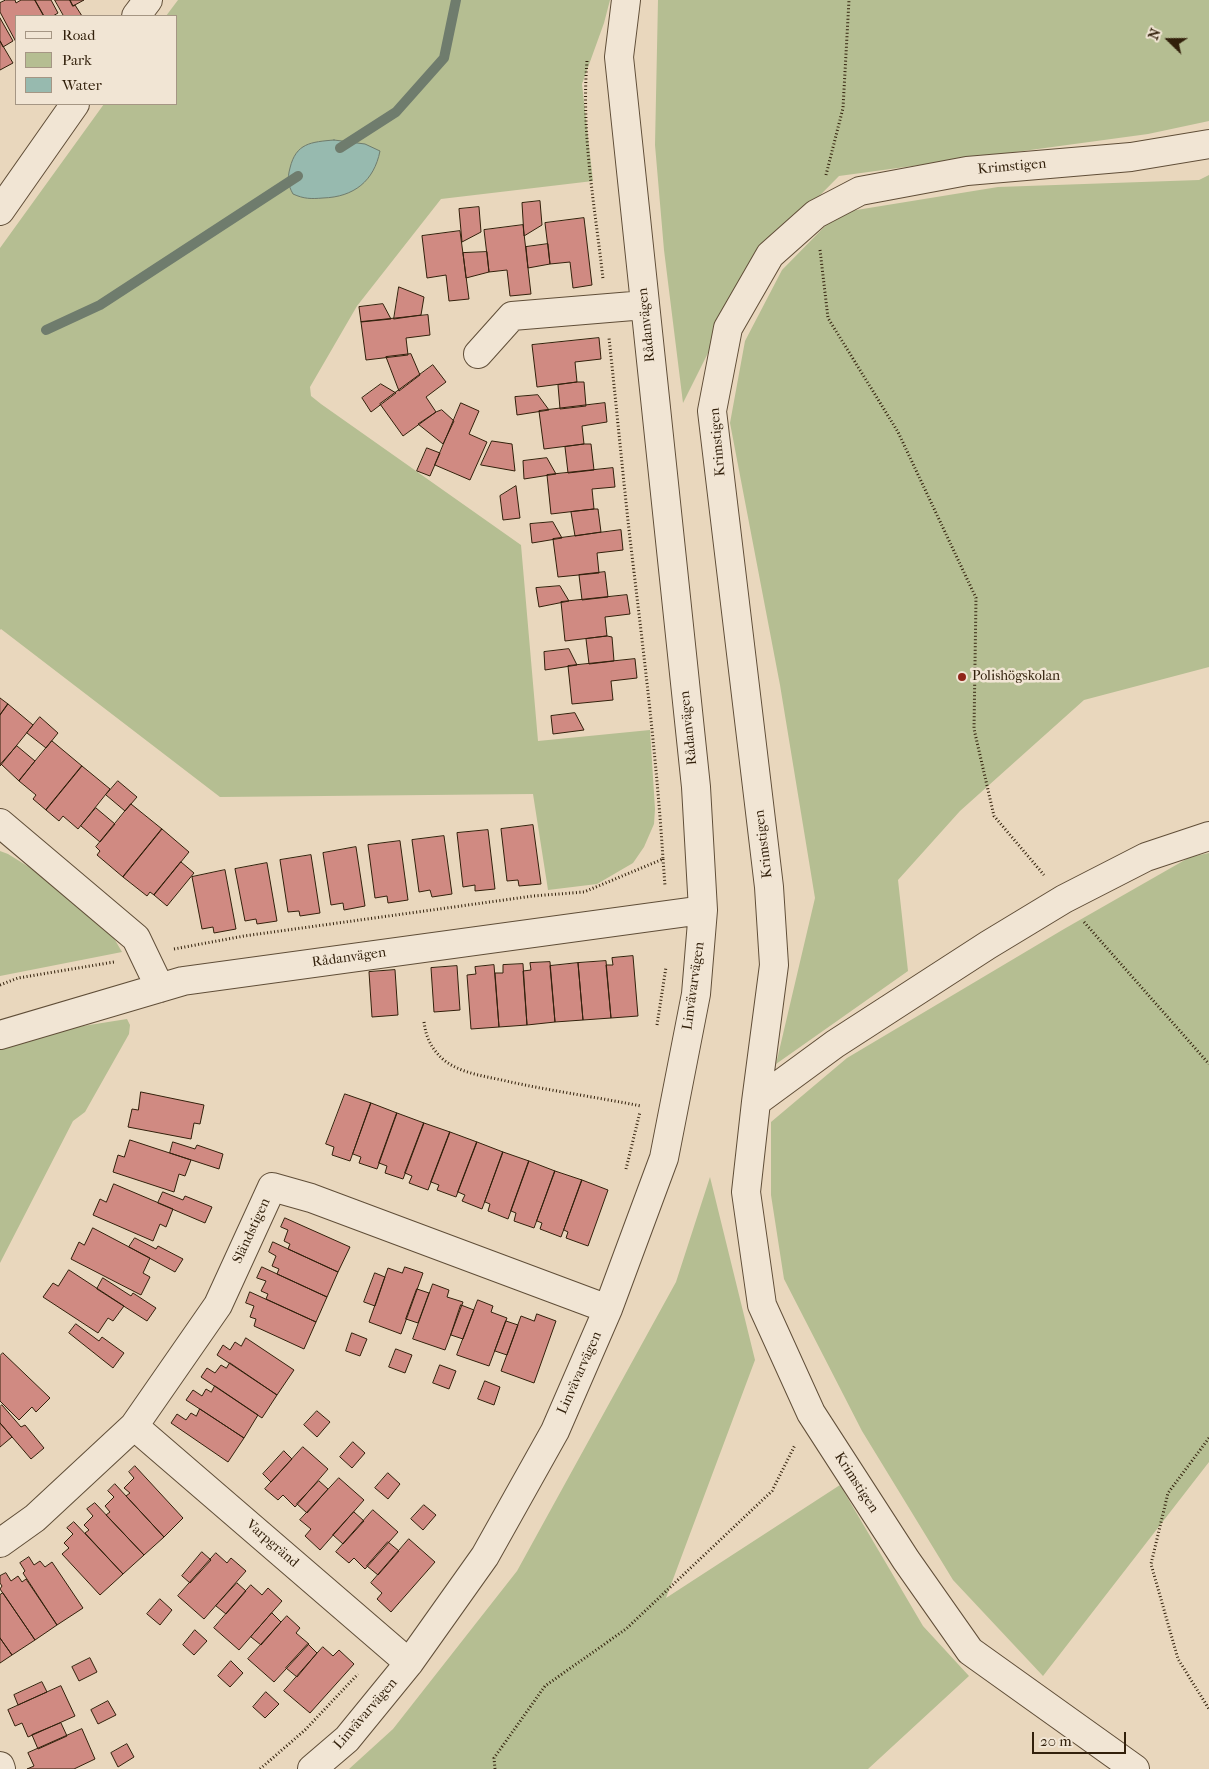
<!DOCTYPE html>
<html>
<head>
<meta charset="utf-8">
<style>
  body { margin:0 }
  #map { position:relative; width:1209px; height:1769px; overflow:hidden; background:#e9d7bd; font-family:"IM FELL French Canon",serif }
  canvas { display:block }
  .legend { position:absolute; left:15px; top:15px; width:162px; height:90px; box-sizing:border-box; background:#f1e5d4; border:1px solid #a59684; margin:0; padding:6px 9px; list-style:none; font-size:15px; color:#32200b }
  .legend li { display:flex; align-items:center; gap:10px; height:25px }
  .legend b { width:25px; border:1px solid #a59684 }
  .north { position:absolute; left:1144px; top:15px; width:50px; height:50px; -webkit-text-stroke:4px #f1e5d4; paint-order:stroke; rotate:292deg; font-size:14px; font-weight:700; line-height:20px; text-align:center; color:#32200b }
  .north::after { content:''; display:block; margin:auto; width:18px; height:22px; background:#32200b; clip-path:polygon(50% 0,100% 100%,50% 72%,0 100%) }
  .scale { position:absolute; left:1032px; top:1732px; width:94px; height:22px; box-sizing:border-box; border:2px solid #32200b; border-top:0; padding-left:6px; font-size:15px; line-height:18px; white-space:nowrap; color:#32200b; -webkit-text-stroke:4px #f1e5d4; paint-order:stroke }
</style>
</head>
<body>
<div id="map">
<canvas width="1209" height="1769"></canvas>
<ul class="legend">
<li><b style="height:6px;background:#f1e5d4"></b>Road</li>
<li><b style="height:14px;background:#b5be92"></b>Park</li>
<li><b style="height:14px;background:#97baaf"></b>Water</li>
</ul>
<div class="north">N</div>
<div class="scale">20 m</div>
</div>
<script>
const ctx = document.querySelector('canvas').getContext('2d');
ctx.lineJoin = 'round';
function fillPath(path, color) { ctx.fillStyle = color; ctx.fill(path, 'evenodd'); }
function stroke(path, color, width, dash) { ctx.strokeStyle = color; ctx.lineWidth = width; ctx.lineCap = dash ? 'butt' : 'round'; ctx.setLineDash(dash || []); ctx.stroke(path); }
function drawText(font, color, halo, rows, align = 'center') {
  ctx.font = font + ' "IM FELL French Canon",serif'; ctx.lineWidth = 5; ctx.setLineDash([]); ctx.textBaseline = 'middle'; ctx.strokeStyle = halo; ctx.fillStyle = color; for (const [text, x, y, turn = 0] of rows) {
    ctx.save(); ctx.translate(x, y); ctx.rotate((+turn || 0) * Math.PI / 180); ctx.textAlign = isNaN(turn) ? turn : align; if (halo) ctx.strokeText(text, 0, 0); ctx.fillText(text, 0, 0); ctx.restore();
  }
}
fillPath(new Path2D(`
  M178 0H610L604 23 582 84 593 181 441 199 357 306 310 387 311 396 321 404 521 545 538 741 650 730 655 809 654 824 644 847 633 863 597 884 548 890 533 794 220 797 1 629 0 630V248L104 104H176V16H166Z
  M658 0H1209V121L1148 134 839 176 764 252 721 327 683 403 664 250 655 145Z
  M1209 175V667L1084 700 960 811 898 880 908 971 776 1064 815 898 780 685 730 423 745 341 782 270 838 213 998 187 1199 180Z
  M0 851 8 854 29 867 111 933 122 952 0 976Z
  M1209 853V1462L1043 1676 953 1580 862 1431 784 1279 771 1195V1122L847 1058 1064 929 1190 857Z
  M127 1019 130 1025 129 1034 85 1112 73 1121 0 1263V1047L20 1036Z
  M710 1177 755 1360 666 1598 840 1485 923 1626 969 1676 868 1769H349L393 1729 517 1571 676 1282Z`), '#b5be92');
const water = new Path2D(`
  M334 140 365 144 380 151C374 181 354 197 323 198 311 199 304 199 293 194 288 185 287 179 290 168 296 143 311 142 334 140Z`);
fillPath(water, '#97baaf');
stroke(water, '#6f7c6d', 1);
stroke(new Path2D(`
  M340 148 396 112 444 58 456 0
  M46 330 100 305 298 176`), '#6f7c6d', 10);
const building = new Path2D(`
  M6 0H15L16 3 21 0H35L44 16H16V42L0 12V3Z
  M35 0H51L58 13 53 16H44Z
  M55 0H70L73 6 75 5 82 16H64Z
  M70 0H84L73 6Z
  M0 18 13 41 3 47 0 41Z
  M0 41 13 63 0 70Z
  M540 201 542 225 524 236 522 203Z
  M479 207 481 232 462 242 459 209Z
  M584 218 592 285 573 288 570 262 550 264 545 223Z
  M523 225 531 294 510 296 507 270 489 272 484 230Z
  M460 231 469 299 449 301 446 275 427 278 422 236Z
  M548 244 550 264 528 268 526 247Z
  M487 252 489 272 466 278 463 253Z
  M399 287 424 297 421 315 394 319Z
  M383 304 391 319 361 322 359 307Z
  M428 315 430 335 406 338 408 355 366 360 361 322Z
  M599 338 601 359 575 362 577 382 537 387 532 345Z
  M411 354 420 375 399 391 386 357Z
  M433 365 446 382 426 397 436 412 403 436 380 404Z
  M577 382H584L586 406 560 409 558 385Z
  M381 384 396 393 371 412 362 398Z
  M538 395 549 410 517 415 515 397Z
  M461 403 479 411 469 434 487 442 470 480 435 465Z
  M605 403 607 422 582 426 584 444 544 449 539 411Z
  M442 410 454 421 443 444 418 424 436 412Z
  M492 441 512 444 515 471 481 465Z
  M584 444H591L594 470 568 473 565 447Z
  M427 448 440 453 430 476 417 471Z
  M547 458 556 474 524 479 523 461Z
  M613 468 615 487 592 489 594 509 551 514 547 475Z
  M516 486 520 518 503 520 500 496Z
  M594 509H598L601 532 575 536 571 512Z
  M553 522 562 538 532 543 530 524Z
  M621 530 623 550 597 553 599 573 558 577 553 539Z
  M605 572 608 597 582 600 579 575Z
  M560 586 569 601 539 607 536 588Z
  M627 595 630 614 605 617 607 636 565 641 561 602Z
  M607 636 612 637 614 661 589 664 586 639Z
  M569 649 577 665 545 670 544 652Z
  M635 659 637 678 611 681 613 700 572 704 568 666Z
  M0 698 8 704 0 715Z
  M8 704 33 725 0 766V715Z
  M575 713 584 730 553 734 551 716Z
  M40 717 58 733 46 748 27 733Z
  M52 741 82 766 46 810 33 799 36 795 19 781Z
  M17 746 35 761 19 781 1 764Z
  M82 766 110 789 78 829 63 816 59 821 46 810Z
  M118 781 137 797 125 811 106 795Z
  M131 804 162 829 123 877 97 855 100 851 96 847Z
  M96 808 115 824 100 842 81 826Z
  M533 825 541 884 519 886 518 880 507 881 501 829Z
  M162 829 189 852 154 895 150 892 147 896 123 877Z
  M488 830 495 889 475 891V885L463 887 457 833Z
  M444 836 452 894 432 897 430 890 419 892 412 840Z
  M400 841 408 900 388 903 387 896 375 898 368 845Z
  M356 847 365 906 344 910 343 903 331 905 323 853Z
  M311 855 320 913 300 916 299 911 288 912 280 860Z
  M181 862 194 873 167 906 154 895Z
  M267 863 277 921 257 924 256 919 245 921 235 869Z
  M225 870 236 929 214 933 213 927 202 929 192 877Z
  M633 956 638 1016 611 1018 606 965H613L612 958Z
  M606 961 611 1018 583 1020 578 963Z
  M550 962 555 1022 527 1025 523 971 531 970 530 963Z
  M578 963 583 1020 555 1022 550 966Z
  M523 964 527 1025 499 1027 495 973H503V965Z
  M494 965 499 1027 471 1029 467 975 476 974 475 967Z
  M457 966 460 1010 434 1012 431 968Z
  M395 970 398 1015 372 1017 369 972Z
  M141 1092 204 1105 200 1124 194 1123 191 1139 128 1127 132 1109 138 1110Z
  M345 1094 371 1103 350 1161 332 1155 334 1147 326 1144Z
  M371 1103 397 1113 377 1169 359 1163 361 1157 353 1154Z
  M397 1113 424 1123 403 1179 385 1173 387 1166 379 1163Z
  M424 1123 450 1132 428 1190 409 1183 412 1176 405 1173Z
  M450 1132 477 1142 456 1197 437 1190 439 1185 431 1182Z
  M130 1140 191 1160 185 1176 179 1174 174 1192 113 1172 118 1155 124 1157Z
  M173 1142 195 1149 197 1145 223 1154 219 1169 170 1153Z
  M477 1142 503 1152 482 1209 462 1201 465 1195 458 1192Z
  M503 1152 529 1161 508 1219 488 1211 490 1204 485 1202Z
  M529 1161 555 1171 534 1228 514 1221 516 1213 511 1211Z
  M555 1171 582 1180 561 1237 540 1229 542 1223 537 1221Z
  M582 1180 608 1190 588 1246 566 1238 568 1232 564 1230Z
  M114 1184 173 1209 166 1227 160 1224 153 1241 93 1215 100 1199 106 1202Z
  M163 1192 183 1200 185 1196 212 1207 205 1223 158 1203Z
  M285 1218 350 1247 338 1272 288 1249 290 1244 284 1241 288 1230 281 1227Z
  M93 1228 150 1258 143 1273 150 1277 141 1295 71 1259 79 1242 84 1245Z
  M135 1238 156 1249 158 1246 183 1259 175 1272 129 1247Z
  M273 1242 338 1272 327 1297 277 1274 279 1269 272 1266 276 1256 269 1252Z
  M262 1267 327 1297 316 1322 266 1299 268 1294 261 1291 266 1281 257 1278Z
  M405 1267 423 1273 401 1334 369 1322 388 1268 402 1273Z
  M69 1270 124 1306 113 1321 108 1318 98 1333 43 1297 53 1283 58 1286Z
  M375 1273 385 1277 375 1306 364 1302Z
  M103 1278 131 1296 133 1293 156 1308 147 1321 97 1289Z
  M433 1284 449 1290 447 1297 463 1302 445 1350 413 1339Z
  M417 1289 429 1293 418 1323 406 1319Z
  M250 1292 316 1322 304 1349 254 1326 256 1319 250 1317 254 1306 246 1303Z
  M478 1300 493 1306 491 1312 507 1318 489 1366 457 1355Z
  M461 1305 474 1310 463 1339 451 1335Z
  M537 1314 556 1321 534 1383 501 1371 521 1316 534 1321Z
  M506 1321 518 1325 507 1355 495 1351Z
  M76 1324 99 1341 102 1337 124 1353 113 1368 69 1333Z
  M352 1333 367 1339 360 1356 346 1351Z
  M246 1338 294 1370 277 1395 217 1355 223 1345 230 1350 235 1342 241 1346Z
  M396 1349 412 1355 405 1373 389 1367Z
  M3 1353 50 1398 36 1412 32 1407 19 1420 0 1401V1356Z
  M230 1363 277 1395 262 1418 201 1377 207 1368 215 1373 221 1365 226 1368Z
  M440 1365 456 1371 449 1389 433 1383Z
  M485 1381 500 1387 494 1405 478 1399Z
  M215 1386 258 1415 244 1438 186 1400 193 1390 202 1396 206 1389 211 1392Z
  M2 1405 21 1427 25 1425 44 1448 31 1459 0 1423V1407Z
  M200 1409 244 1438 228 1462 171 1423 177 1414 186 1420 191 1413 196 1416Z
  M317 1411 330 1422 317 1437 304 1425Z
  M0 1423 12 1437 0 1447Z
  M353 1442 365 1453 352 1468 340 1457Z
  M303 1447 328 1469 295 1507 283 1495 278 1500 265 1489Z
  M284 1451 292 1459 271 1482 263 1474Z
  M135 1466 183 1518 164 1537 126 1496 130 1493 124 1488 134 1478 129 1472Z
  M388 1473 400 1484 388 1499 375 1488Z
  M339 1478 364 1500 320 1550 305 1536 311 1529 300 1520Z
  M319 1481 328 1489 307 1513 297 1504Z
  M115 1484 164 1537 144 1555 106 1515 110 1512 105 1506 114 1497 108 1491Z
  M95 1503 144 1555 123 1574 85 1533 89 1530 84 1525 93 1516 87 1509Z
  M424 1505 436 1515 423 1530 411 1519Z
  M373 1510 398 1532 365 1569 354 1558 349 1563 336 1552Z
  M354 1512 364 1521 343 1544 333 1535Z
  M74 1522 123 1574 100 1595 62 1554 69 1548 64 1543 73 1534 67 1528Z
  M409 1539 435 1562 391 1612 377 1599 382 1593 371 1583Z
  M388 1542 399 1551 378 1575 367 1566Z
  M202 1552 211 1560 190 1583 182 1576Z
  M216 1553 227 1563 231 1558 246 1571 204 1619 178 1596Z
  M29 1557 34 1565 40 1561 45 1567 52 1562 83 1608 57 1625 23 1573 25 1571 20 1563Z
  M6 1573 11 1581 18 1576 22 1582 26 1579 57 1625 35 1640 0 1589 2 1586 0 1583V1576Z
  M237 1583 246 1591 226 1614 216 1606Z
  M251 1585 262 1595 268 1588 282 1601 239 1650 214 1628Z
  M3 1593 35 1640 12 1655 0 1638V1595Z
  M160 1599 172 1610 160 1625 147 1614Z
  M272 1613 281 1622 261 1645 251 1637Z
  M287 1616 300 1628 296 1633 309 1644 274 1682 248 1659Z
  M195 1630 207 1641 194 1655 183 1645Z
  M0 1638 12 1655 0 1663Z
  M308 1644 317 1653 297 1677 286 1668Z
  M323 1647 333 1656 339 1650 354 1664 310 1713 284 1691Z
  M90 1658 97 1672 79 1681 72 1667Z
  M231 1661 243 1673 230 1687 218 1676Z
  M42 1682 47 1692 18 1705 14 1695Z
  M61 1686 75 1716 28 1737 22 1723 15 1726 8 1710Z
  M266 1692 279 1704 265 1718 253 1707Z
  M108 1701 116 1715 98 1724 91 1710Z
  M61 1723 67 1736 38 1749 32 1735Z
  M82 1729 95 1759 74 1769H27L34 1766 28 1753Z
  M127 1744 134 1757 118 1767 111 1753Z`);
fillPath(building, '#d08a82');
stroke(building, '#32200b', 1);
const minor = new Path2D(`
  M136 16 148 0
  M0 211 75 104
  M478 354 512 316 645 305
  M0 823 136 938 160 988
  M0 1035 183 981 703 910 696 787 619 57 626 0
  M756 1102 835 1044 988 945 1064 899 1146 857 1209 836
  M134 1426 409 1663
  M0 1543 35 1518 134 1426 218 1305 272 1187 311 1198 608 1309
  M0 1766 1 1769
  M312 1769 347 1739 409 1663 485 1556 555 1431 608 1309 664 1158 696 994 703 910
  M1135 1769 970 1651 906 1560 811 1413 762 1305 746 1192 756 1102 774 965 769 887 712 411 728 328 770 255 816 214 860 191 967 171 1131 157 1209 144`);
stroke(minor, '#604e38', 30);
stroke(new Path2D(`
  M587 61C581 134 595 207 603 279
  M826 175 843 108 849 0
  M820 250 828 318 898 432 976 598 974 729 994 816 1044 875
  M663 859 665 886
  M1084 922 1209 1064
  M174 949 244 936 533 896 584 892 663 859C656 749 642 640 629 530 622 466 616 402 609 338
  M0 985 18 978 114 962
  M424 1022C426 1038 432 1050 445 1061 463 1074 485 1076 506 1081 551 1091 596 1097 641 1106
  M657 1025 666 967
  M626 1169 640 1112
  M1209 1438 1168 1493 1151 1564 1178 1659 1209 1709
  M260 1769 305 1730 358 1674
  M495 1769 494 1758 545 1686 626 1629 772 1491 795 1445`), '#32200b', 3, [1, 2.5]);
stroke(minor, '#f1e5d4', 28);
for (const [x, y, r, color] of [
  [962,677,5,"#8f2418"]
]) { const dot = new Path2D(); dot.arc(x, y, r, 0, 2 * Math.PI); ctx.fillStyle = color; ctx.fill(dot); stroke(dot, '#f1e5d4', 2); }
drawText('14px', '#32200b', '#f1e5d4', [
  ["Krimstigen",1012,167,-5],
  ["Rådanvägen",647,325,-96],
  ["Krimstigen",718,442,-95],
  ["Rådanvägen",689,728,-96],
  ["Krimstigen",764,844,-97],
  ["Rådanvägen",349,958,-8],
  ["Linvävarvägen",694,986,-82],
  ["Sländstigen",252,1231,-65],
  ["Linvävarvägen",580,1373,-66],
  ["Krimstigen",856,1483,57],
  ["Varpgränd",272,1544,41],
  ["Linvävarvägen",366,1714,-49]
]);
drawText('14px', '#32200b', '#f1e5d4', [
  ["Polishögskolan",972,677]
], 'left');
</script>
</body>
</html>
